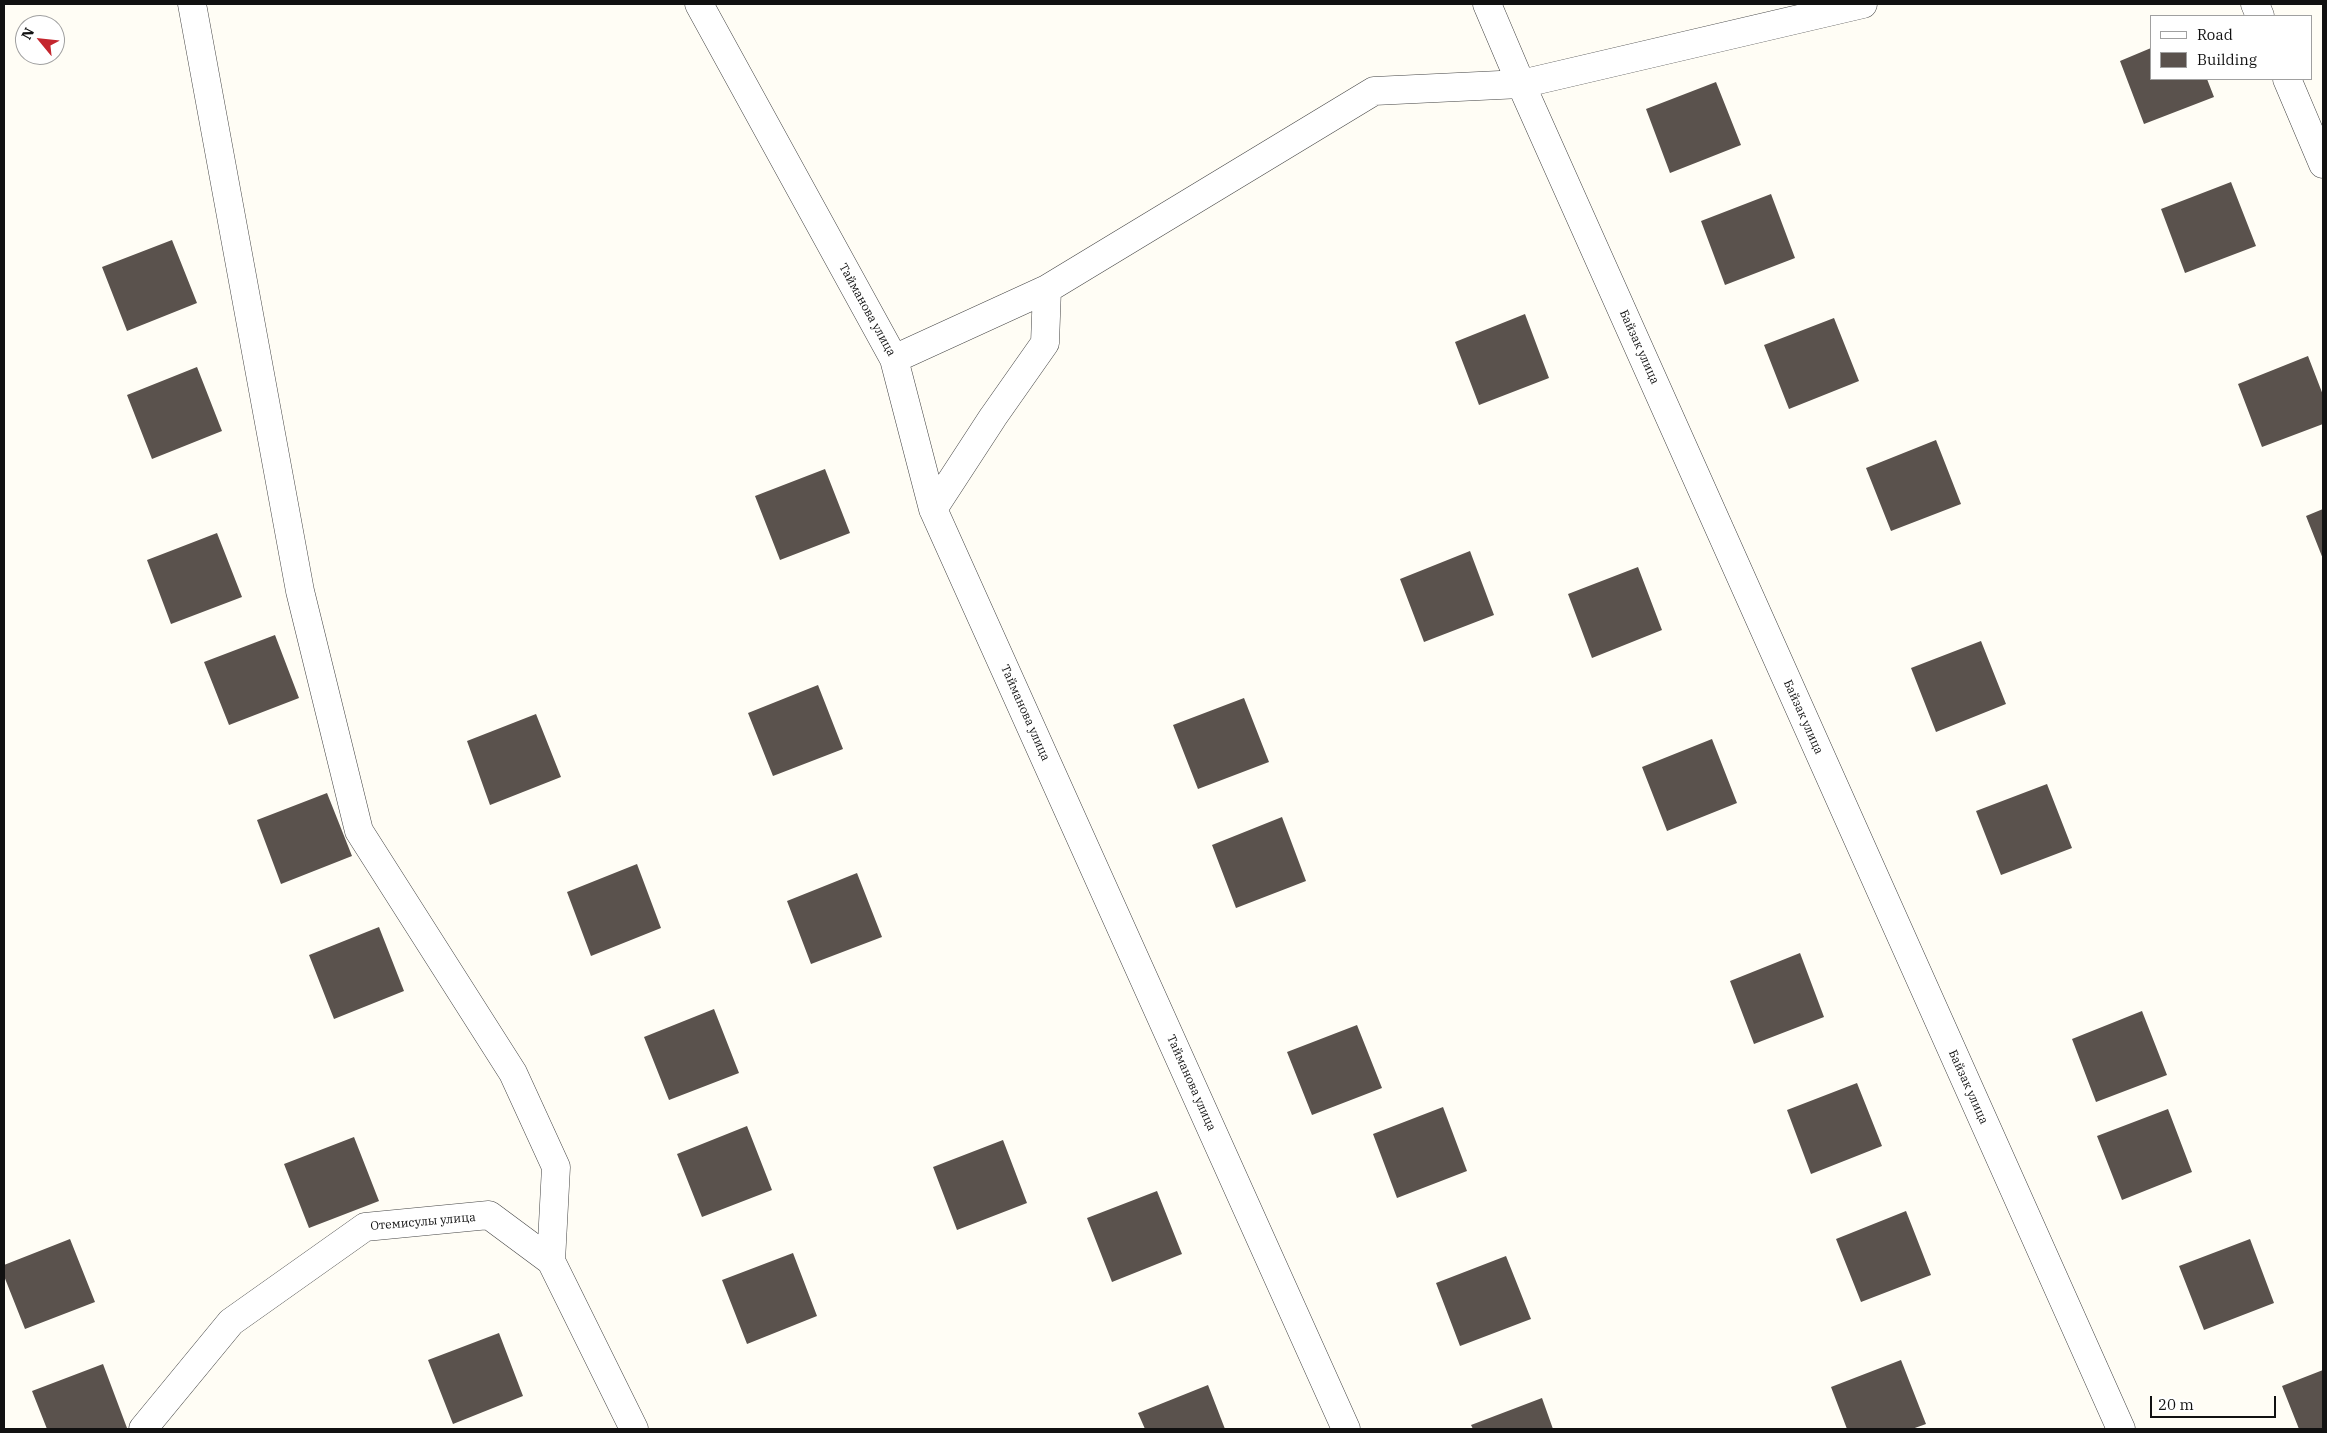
<!DOCTYPE html>
<html>
<head>
<meta charset="utf-8">
<style>
  body { margin:0 }
  #map { position:relative; width:2327px; height:1433px; overflow:hidden; background:#fffdf5; font-family:"IBM Plex Serif",serif }
  canvas { display:block }
  .frame { position:absolute; inset:0; border:5px solid #111; pointer-events:none }
  .legend { position:absolute; left:2150px; top:15px; width:162px; height:65px; box-sizing:border-box; background:#fff; border:1px solid #a0a0a0; margin:0; padding:6px 9px; list-style:none; font-size:15px; color:#111 }
  .legend li { display:flex; align-items:center; gap:10px; height:25px }
  .legend b { width:25px; border:1px solid #a0a0a0 }
  .north { position:absolute; left:15px; top:15px; width:50px; height:50px; box-sizing:border-box; background:#fff; border:1px solid #a0a0a0; border-radius:50%; rotate:298deg; font-size:14px; font-weight:700; line-height:20px; text-align:center; color:#111 }
  .north::after { content:''; display:block; margin:auto; width:18px; height:22px; background:#c4262e; clip-path:polygon(50% 0,100% 100%,50% 72%,0 100%) }
  .scale { position:absolute; left:2150px; top:1396px; width:126px; height:22px; box-sizing:border-box; border:2px solid #111; border-top:0; padding-left:6px; font-size:15px; line-height:18px; white-space:nowrap; color:#111; -webkit-text-stroke:4px #fff; paint-order:stroke }
</style>
</head>
<body>
<div id="map">
<canvas width="2327" height="1433"></canvas>
<div class="frame"></div>
<ul class="legend">
<li><b style="height:6px;background:#fff"></b>Road</li>
<li><b style="height:14px;background:#5a524d"></b>Building</li>
</ul>
<div class="north">N</div>
<div class="scale">20 m</div>
</div>
<script>
const ctx = document.querySelector('canvas').getContext('2d');
ctx.lineJoin = 'round';
function fillPath(path, color) { ctx.fillStyle = color; ctx.fill(path, 'evenodd'); }
function stroke(path, color, width, dash) { ctx.strokeStyle = color; ctx.lineWidth = width; ctx.lineCap = dash ? 'butt' : 'round'; ctx.setLineDash(dash || []); ctx.stroke(path); }
function drawText(font, color, halo, rows, align = 'center') {
  ctx.font = font + ' "IBM Plex Serif",serif'; ctx.lineWidth = 5; ctx.setLineDash([]); ctx.textBaseline = 'middle'; ctx.strokeStyle = halo; ctx.fillStyle = color; for (const [text, x, y, turn = 0] of rows) {
    ctx.save(); ctx.translate(x, y); ctx.rotate((+turn || 0) * Math.PI / 180); ctx.textAlign = isNaN(turn) ? turn : align; if (halo) ctx.strokeText(text, 0, 0); ctx.fillText(text, 0, 0); ctx.restore();
  }
}
fillPath(new Path2D(`
  M2151 48V79H2207L2214 97 2144 124 2120 61Z
  M1716 82 1741 145 1670 173 1646 109Z
  M2231 182 2256 246 2185 273 2161 209Z
  M1771 194 1795 258 1725 285 1701 221Z
  M172 240 197 303 127 331 102 267Z
  M1525 314 1549 378 1479 405 1455 342Z
  M1834 318 1859 381 1789 409 1764 345Z
  M2308 356 2323 395V424L2262 447 2238 384Z
  M197 367 222 431 152 459 127 395Z
  M1936 440 1961 504 1891 531 1866 468Z
  M825 469 850 533 780 560 755 496Z
  M2323 509V559L2306 516Z
  M217 533 242 597 171 624 147 560Z
  M1470 551 1494 615 1424 642 1400 579Z
  M1638 567 1662 630 1592 658 1568 594Z
  M275 635 299 698 229 725 204 662Z
  M1981 641 2006 704 1936 732 1911 668Z
  M818 685 843 749 773 776 748 713Z
  M1244 698 1269 762 1198 789 1173 725Z
  M536 714 561 777 490 805 467 741Z
  M1712 739 1737 803 1667 831 1642 767Z
  M2047 784 2072 848 2001 875 1976 811Z
  M327 793 352 856 281 884 257 820Z
  M1282 817 1306 881 1236 908 1212 845Z
  M637 864 661 928 591 956 567 892Z
  M857 873 882 937 811 964 787 901Z
  M379 927 404 991 334 1019 309 955Z
  M1800 953 1824 1017 1754 1044 1730 981Z
  M714 1009 739 1073 669 1100 644 1037Z
  M2142 1011 2167 1075 2096 1102 2072 1039Z
  M1357 1025 1382 1088 1312 1115 1287 1052Z
  M1857 1083 1882 1146 1811 1174 1787 1110Z
  M1443 1107 1467 1171 1397 1198 1373 1134Z
  M2168 1109 2192 1172 2122 1200 2097 1136Z
  M747 1126 772 1190 702 1217 677 1154Z
  M354 1137 379 1201 309 1228 284 1164Z
  M1003 1140 1027 1203 957 1230 933 1167Z
  M1157 1191 1182 1254 1112 1282 1087 1218Z
  M1906 1211 1931 1275 1861 1302 1836 1239Z
  M70 1239 95 1302 25 1329 4 1276V1265Z
  M2250 1239 2274 1303 2204 1330 2179 1266Z
  M793 1253 817 1316 747 1344 722 1280Z
  M1506 1256 1531 1319 1460 1346 1436 1283Z
  M499 1333 523 1396 453 1424 428 1360Z
  M1901 1360 1926 1424 1912 1429H1847L1831 1387Z
  M103 1364 127 1428 47 1429 32 1391Z
  M2323 1370V1429H2299L2282 1386Z
  M1208 1385 1225 1429H1145L1138 1413Z
  M1542 1398 1553 1429H1473L1471 1425Z`), '#5a524d');
const minor = new Path2D(`
  M192 4 300 591 359 831 513 1073 556 1167 551 1261
  M699 4 894 359 933 509 1346 1429
  M1487 4 1521 84 2121 1429
  M2255 4 2260 16
  M2287 79 2323 164
  M894 359 1047 289 1374 91 1521 84 1863 4
  M933 509 993 417 1045 343 1047 289
  M143 1429 231 1322 365 1227 489 1215 551 1261 634 1429`);
stroke(minor, '#444', 29);
stroke(minor, '#fff', 28);
drawText('12px', '#111', '#fff', [
  ["Тайманова улица",867,310,61],
  ["Байзак улица",1639,347,66],
  ["Тайманова улица",1025,713,66],
  ["Байзак улица",1803,717,66],
  ["Тайманова улица",1191,1083,66],
  ["Байзак улица",1968,1087,66],
  ["Отемисулы улица",423,1222,-5]
]);
</script>
</body>
</html>
